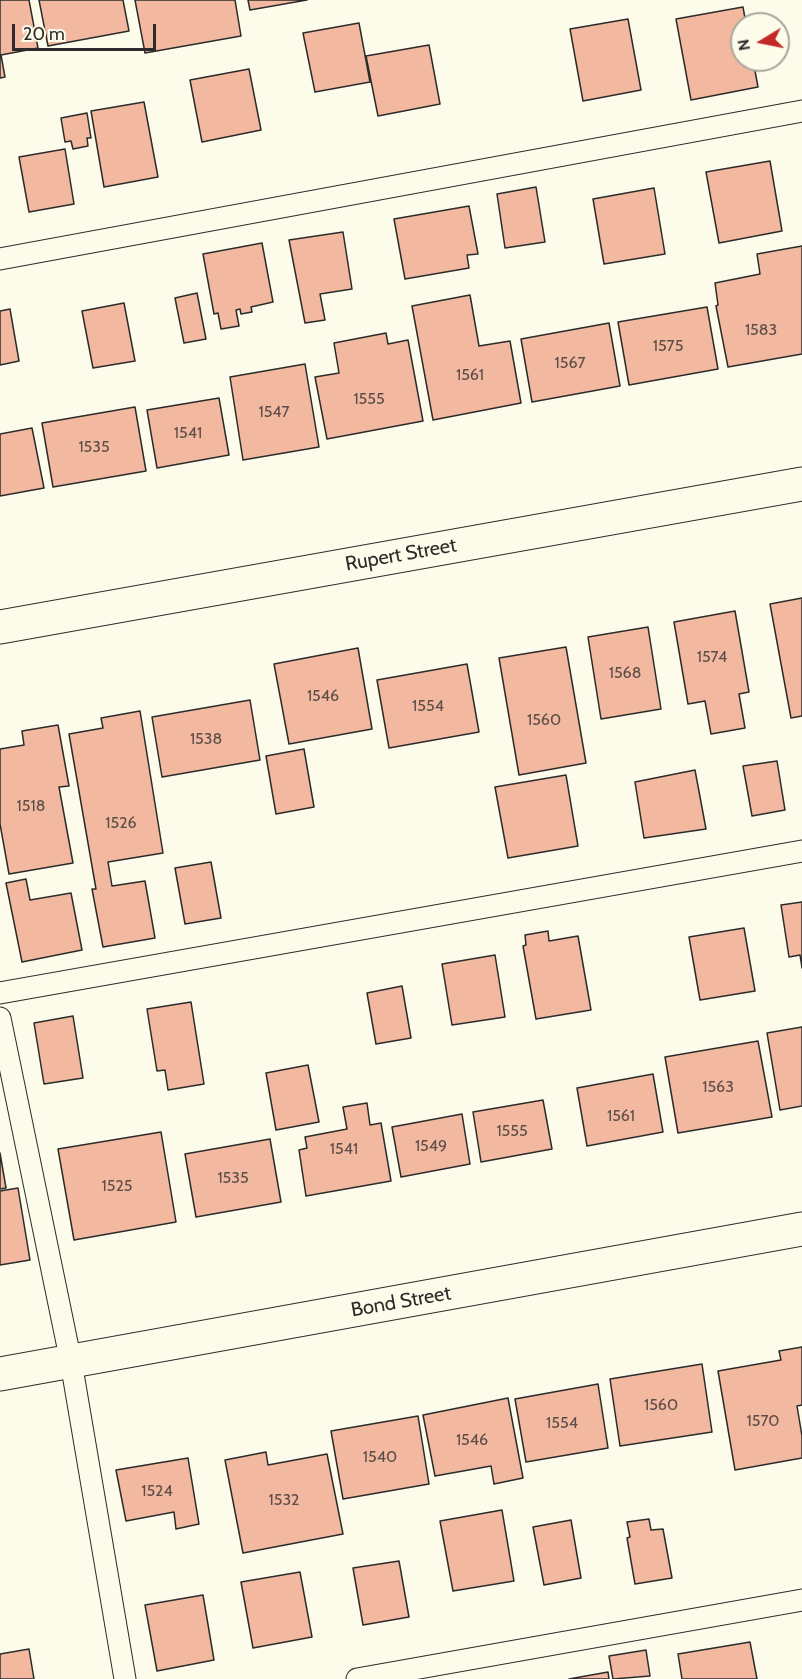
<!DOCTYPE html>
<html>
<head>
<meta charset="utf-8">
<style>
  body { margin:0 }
  #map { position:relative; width:802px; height:1679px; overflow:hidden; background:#fdfbea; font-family:Cabin,sans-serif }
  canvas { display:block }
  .north { position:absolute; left:730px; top:12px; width:60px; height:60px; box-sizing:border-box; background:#fdfbea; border:2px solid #a9a89e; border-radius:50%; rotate:260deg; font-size:16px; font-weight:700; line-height:24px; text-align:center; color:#2b2b2b }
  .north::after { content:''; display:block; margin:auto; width:21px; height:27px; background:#c62828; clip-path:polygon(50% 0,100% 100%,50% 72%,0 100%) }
  .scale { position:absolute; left:12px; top:24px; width:144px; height:27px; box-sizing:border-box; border:3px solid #2b2b2b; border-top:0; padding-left:8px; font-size:18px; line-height:21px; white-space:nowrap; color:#2b2b2b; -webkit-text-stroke:4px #fdfbea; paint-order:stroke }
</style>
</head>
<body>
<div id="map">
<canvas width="802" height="1679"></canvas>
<div class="north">N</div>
<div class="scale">20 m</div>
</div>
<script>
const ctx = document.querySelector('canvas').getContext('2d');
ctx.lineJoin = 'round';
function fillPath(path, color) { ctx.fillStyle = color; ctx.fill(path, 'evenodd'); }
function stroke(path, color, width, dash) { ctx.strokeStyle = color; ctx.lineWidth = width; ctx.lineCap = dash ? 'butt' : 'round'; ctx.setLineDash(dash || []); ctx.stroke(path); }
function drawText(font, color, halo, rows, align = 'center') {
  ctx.font = font + ' Cabin,sans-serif'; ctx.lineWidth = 4.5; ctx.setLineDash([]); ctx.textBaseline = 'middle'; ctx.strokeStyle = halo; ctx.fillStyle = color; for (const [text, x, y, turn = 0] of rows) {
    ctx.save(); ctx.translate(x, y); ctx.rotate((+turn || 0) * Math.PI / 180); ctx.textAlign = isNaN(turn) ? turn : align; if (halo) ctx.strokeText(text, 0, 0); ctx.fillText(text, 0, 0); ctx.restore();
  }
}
const building = new Path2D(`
  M0 0H29L38 48 1 55 5 77 0 78Z
  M39 0H123L129 31 48 46Z
  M135 0H235L241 36 145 53Z
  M248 0H307L250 10Z
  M743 7 746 24H742V60H753L758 87 691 100 676 19Z
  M628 19 641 90 583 101 570 29Z
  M359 23 370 82 315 92 303 33Z
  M429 45 440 104 378 116 366 56Z
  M249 69 261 130 202 142 190 80Z
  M144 102 158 177 104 187 91 111Z
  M87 113 91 138H87L88 146 73 149 71 141 65 142 61 118Z
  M65 149 74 204 29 212 19 157Z
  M770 161 782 231 719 243 706 172Z
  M536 187 545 242 505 248 497 194Z
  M654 188 665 254 604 264 593 199Z
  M469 206 478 254 467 255 469 268 405 279 394 219Z
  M343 232 352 289 320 294 325 320 305 323 289 240Z
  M262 243 273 302 251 307 252 312 241 314 240 309 236 310 239 326 221 329 218 313 214 314 203 254Z
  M802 246V354L728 367 716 306 718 305 715 283 760 274 757 254Z
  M197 293 206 339 184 343 175 298Z
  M470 295 479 346 510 341 521 403 433 420 412 306Z
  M124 303 135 361 93 368 82 311Z
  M707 307 718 369 629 385 618 322Z
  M10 309 19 361 0 365V311Z
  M609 323 620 386 532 402 521 339Z
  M386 333 388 344 408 340 423 421 327 439 315 377 339 373 334 343Z
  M305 364 319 447 243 460 230 377Z
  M219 398 229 455 157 468 147 410Z
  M135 407 146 471 53 487 42 423Z
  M32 428 44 488 0 496V434Z
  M802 598V716L791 718 770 604Z
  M735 611 749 692 739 694 745 728 711 734 705 701 688 704 674 622Z
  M648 627 661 709 601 719 588 637Z
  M566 647 586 763 519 775 499 658Z
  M358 648 372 729 289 744 274 664Z
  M467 664 479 732 389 748 377 680Z
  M250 700 260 760 162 777 152 717Z
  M140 711 163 853 108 862 112 886 145 881 155 938 103 947 92 889H96L69 734 103 728 101 718Z
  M58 725 69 786 59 787 73 863 9 874 0 824V749L24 745 22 731Z
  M304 749 314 807 276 814 266 756Z
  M777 761 785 810 752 816 743 766Z
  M695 770 706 829 644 838 635 782Z
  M566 775 578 846 508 858 495 787Z
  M211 862 221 918 185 924 175 868Z
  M26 879 30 900 71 893 82 950 22 962 6 883Z
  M802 902V968L800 955 789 957 781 905Z
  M744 928 755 991 700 1000 689 937Z
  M548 931 549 941 578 936 591 1010 536 1019 523 946 526 945 525 935Z
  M495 955 505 1017 452 1025 442 964Z
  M402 986 411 1038 376 1044 367 993Z
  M191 1002 204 1084 168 1090 165 1070 157 1071 147 1009Z
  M73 1016 83 1078 44 1084 34 1023Z
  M802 1027V1106L780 1110 767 1033Z
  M758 1041 772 1117 678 1133 665 1057Z
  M308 1065 319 1122 276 1130 266 1073Z
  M653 1074 663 1132 587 1146 577 1088Z
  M543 1100 552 1149 481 1162 473 1112Z
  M367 1103 370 1125 381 1123 391 1181 306 1196 299 1150 307 1148 305 1137 347 1129 343 1107Z
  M462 1114 470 1164 401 1177 392 1127Z
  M161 1132 176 1222 74 1240 58 1149Z
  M270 1139 281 1202 196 1217 185 1154Z
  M0 1153 6 1188 0 1189Z
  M18 1188 30 1260 0 1265V1191Z
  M802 1347V1405L797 1406 802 1436V1458L735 1470 718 1371 781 1360 779 1351Z
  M702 1364 712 1432 620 1446 610 1379Z
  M598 1384 608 1448 526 1462 515 1399Z
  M508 1398 523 1478 494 1484 491 1466 435 1476 423 1415Z
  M418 1416 429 1484 343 1499 331 1431Z
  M266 1452 268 1465 327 1454 343 1534 243 1553 225 1460Z
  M188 1458 199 1524 176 1529 174 1512 126 1521 116 1470Z
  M502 1510 514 1581 453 1591 440 1521Z
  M649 1519 651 1530 663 1529 672 1578 635 1584 627 1538 630 1537 627 1522Z
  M571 1520 581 1578 544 1585 533 1527Z
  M399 1561 409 1617 363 1625 353 1568Z
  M300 1572 312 1637 253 1648 241 1582Z
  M203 1595 214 1660 157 1671 145 1605Z
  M750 1642 757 1679H682L678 1654Z
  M29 1649 34 1679H0V1654Z
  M646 1650 650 1676 613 1679 609 1656Z
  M608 1672 609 1679H569Z`);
fillPath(building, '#f2b8a0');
stroke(building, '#2b2b2b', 1.5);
const service = new Path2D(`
  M0 259 802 111
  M0 993 802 851
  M0 1018 71 1362 125 1679
  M357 1679 802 1600`);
const minor = new Path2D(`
  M0 627 802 484
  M0 1374 802 1229`);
stroke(service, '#2b2b2b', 23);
stroke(minor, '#2b2b2b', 35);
stroke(service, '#fdfbea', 21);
stroke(minor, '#fdfbea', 33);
drawText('16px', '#5d4e48', null, [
  ["1583",761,330],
  ["1575",668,346],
  ["1567",570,363],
  ["1561",470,375],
  ["1555",369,399],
  ["1547",274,412],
  ["1541",188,433],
  ["1535",94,447],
  ["1574",712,657],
  ["1568",625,673],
  ["1546",323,696],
  ["1554",428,706],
  ["1560",544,720],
  ["1538",206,739],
  ["1518",31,806],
  ["1526",121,823],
  ["1563",718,1087],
  ["1561",621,1116],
  ["1555",512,1131],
  ["1549",431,1146],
  ["1541",344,1149],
  ["1535",233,1178],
  ["1525",117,1186],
  ["1560",661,1405],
  ["1570",763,1421],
  ["1554",562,1423],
  ["1546",472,1440],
  ["1540",380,1457],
  ["1524",157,1491],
  ["1532",284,1500]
]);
drawText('20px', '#2b2b2b', '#fdfbea', [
  ["Rupert Street",401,555,-10],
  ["Bond Street",401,1302,-10]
]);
</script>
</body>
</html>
